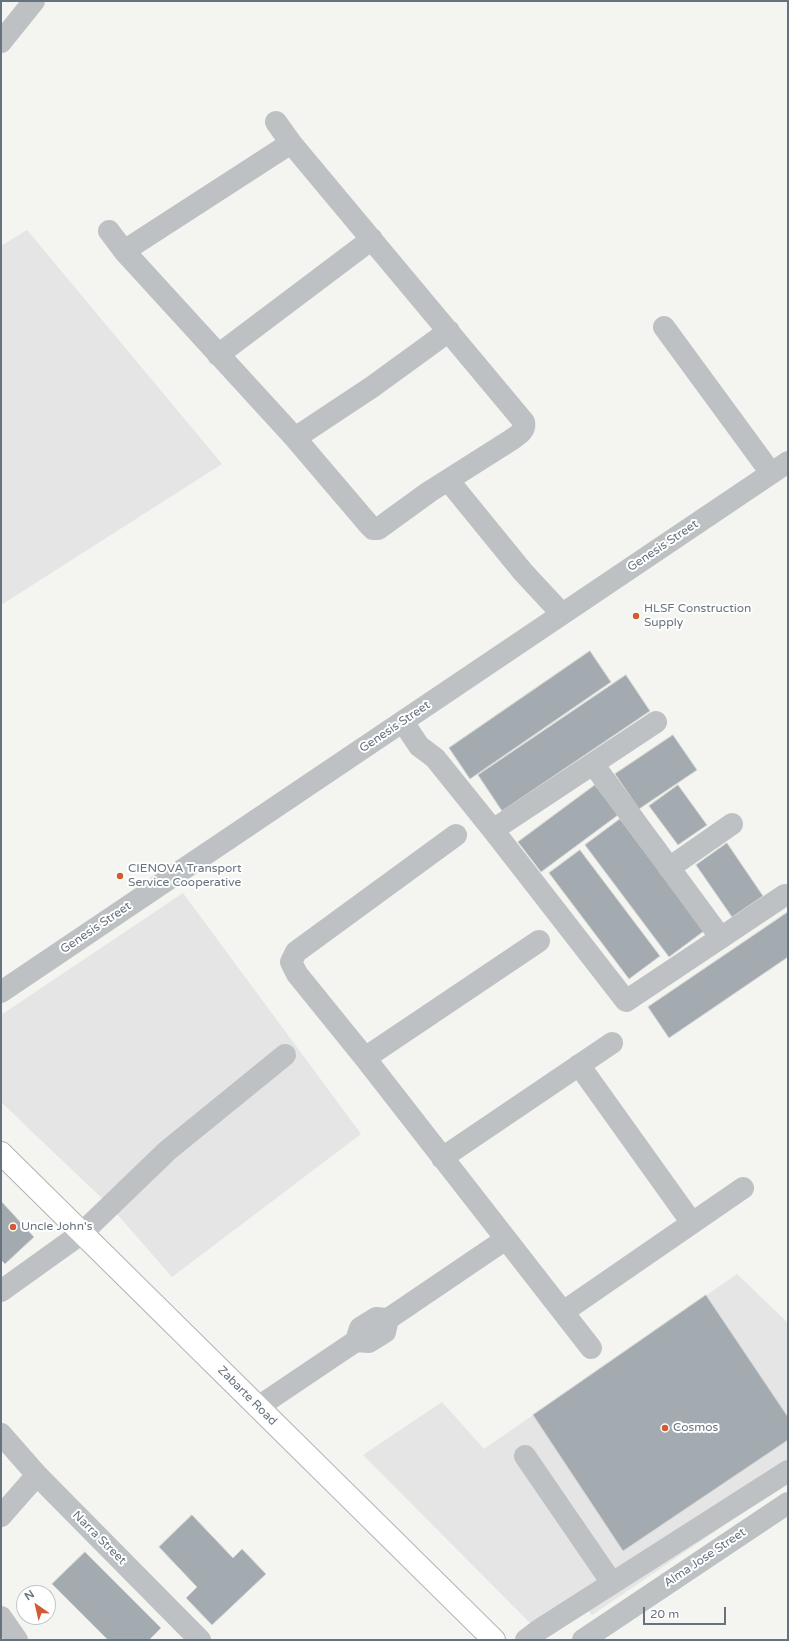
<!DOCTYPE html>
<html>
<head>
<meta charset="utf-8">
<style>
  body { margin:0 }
  #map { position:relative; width:789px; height:1641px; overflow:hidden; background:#f4f4f0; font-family:"Varela Round",sans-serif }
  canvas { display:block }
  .frame { position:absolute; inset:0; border:2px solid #66737f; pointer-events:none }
  .north { position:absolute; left:16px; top:1585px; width:40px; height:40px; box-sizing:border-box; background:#fff; border:1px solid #c2c7cc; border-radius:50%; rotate:326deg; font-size:11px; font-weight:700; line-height:16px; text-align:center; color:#66737f }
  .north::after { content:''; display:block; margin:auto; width:14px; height:18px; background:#d15c33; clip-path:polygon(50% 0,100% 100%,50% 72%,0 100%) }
  .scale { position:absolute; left:643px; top:1607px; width:83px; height:18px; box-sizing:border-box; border:2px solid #66737f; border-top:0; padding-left:5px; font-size:12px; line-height:14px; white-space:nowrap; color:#66737f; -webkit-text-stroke:3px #fff; paint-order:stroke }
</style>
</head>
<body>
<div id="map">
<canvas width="789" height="1641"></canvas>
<div class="frame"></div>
<div class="north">N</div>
<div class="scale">20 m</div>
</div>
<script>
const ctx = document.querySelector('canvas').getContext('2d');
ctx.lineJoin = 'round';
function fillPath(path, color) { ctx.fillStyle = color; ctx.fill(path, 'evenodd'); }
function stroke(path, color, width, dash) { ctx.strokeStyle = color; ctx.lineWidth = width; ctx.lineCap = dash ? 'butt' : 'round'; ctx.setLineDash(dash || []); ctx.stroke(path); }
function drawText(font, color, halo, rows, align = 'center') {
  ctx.font = font + ' "Varela Round",sans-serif'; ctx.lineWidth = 4; ctx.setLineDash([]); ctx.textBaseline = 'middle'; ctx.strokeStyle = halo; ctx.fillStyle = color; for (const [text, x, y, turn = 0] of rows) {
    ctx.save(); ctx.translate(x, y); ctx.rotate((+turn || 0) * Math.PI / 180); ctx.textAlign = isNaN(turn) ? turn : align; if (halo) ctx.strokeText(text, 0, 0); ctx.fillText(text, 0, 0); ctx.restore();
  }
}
fillPath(new Path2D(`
  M27 230 222 464 1 605V246Z
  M183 893 361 1134 172 1277 110 1206 1 1102V1015Z
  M737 1274 788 1323V1482L592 1615 584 1606 543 1636 363 1455 442 1402 484 1449Z`), '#e4e5e4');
const building = new Path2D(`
  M590 651 611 682 470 779 449 748Z
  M626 675 650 711 502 811 478 775Z
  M673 735 697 770 639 809 615 774Z
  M595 785 618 815 541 872 518 842Z
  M678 785 707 825 678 845 649 806Z
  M620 819 704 931 669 957 585 845Z
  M727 843 763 896 732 917 696 865Z
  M580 850 660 956 629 979 549 873Z
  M788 912V957L669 1038 648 1007Z
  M1 1201 34 1237 5 1264 1 1260Z
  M706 1295 788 1417V1440L623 1551 533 1415Z
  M192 1515 233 1558 242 1549 266 1574 212 1625 186 1598 197 1587 159 1547Z
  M85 1552 161 1628 149 1640H108L52 1584Z`);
fillPath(building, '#a4abb0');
stroke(building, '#d5d5d3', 1);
const major = new Path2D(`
  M1 1153 494 1640`);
stroke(major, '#b1b5b8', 24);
stroke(new Path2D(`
  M1 42 34 1
  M109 231 124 251 295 438 370 526 373 529H378L429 492 511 440C518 435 526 431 524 422L291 143 276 122
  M124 251 291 143
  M664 327 771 473
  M218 355 372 239
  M295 438 372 387 449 331
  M448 480 523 572 562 614
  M403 722 419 746 435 758 493 830 626 1001 785 895
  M593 764 721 938
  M493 830 656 722
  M456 835 296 952 291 962 297 974 365 1058 591 1348
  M669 868 732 824
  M1 992 788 462
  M365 1058 539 941
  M579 1065 692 1223
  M442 1158 612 1043
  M1 1291 82 1233 167 1151 285 1055
  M563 1312 743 1188
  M356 1341 369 1342 385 1332 388 1319 506 1239
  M258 1407 356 1341 360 1328 376 1318 388 1319
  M1 1434 37 1475 200 1640
  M525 1456 612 1583
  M1 1516 37 1475
  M1 1617 17 1640
  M526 1640 539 1630 788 1471
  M583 1640 788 1503`), '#bdc1c4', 22);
stroke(major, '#fff', 22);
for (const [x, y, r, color] of [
  [636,616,4,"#d15c33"],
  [120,876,4,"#d15c33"],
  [13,1227,4,"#d15c33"],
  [665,1428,4,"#d15c33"]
]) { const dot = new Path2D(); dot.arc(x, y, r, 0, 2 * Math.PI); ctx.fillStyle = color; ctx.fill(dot); stroke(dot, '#fff', 1.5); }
drawText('12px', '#66737f', '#fff', [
  ["Genesis Street",663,546,-34],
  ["Genesis Street",395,727,-34],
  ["Genesis Street",96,928,-34],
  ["Zabarte Road",247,1396,45],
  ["Narra Street",99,1538,45],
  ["Alma Jose Street",705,1558,-34]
]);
drawText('12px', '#66737f', '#fff', [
  ["HLSF Construction",644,609],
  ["Supply",644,623],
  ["CIENOVA Transport",128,869],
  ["Service Cooperative",128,883],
  ["Uncle John's",21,1227],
  ["Cosmos",673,1428]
], 'left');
</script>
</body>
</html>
